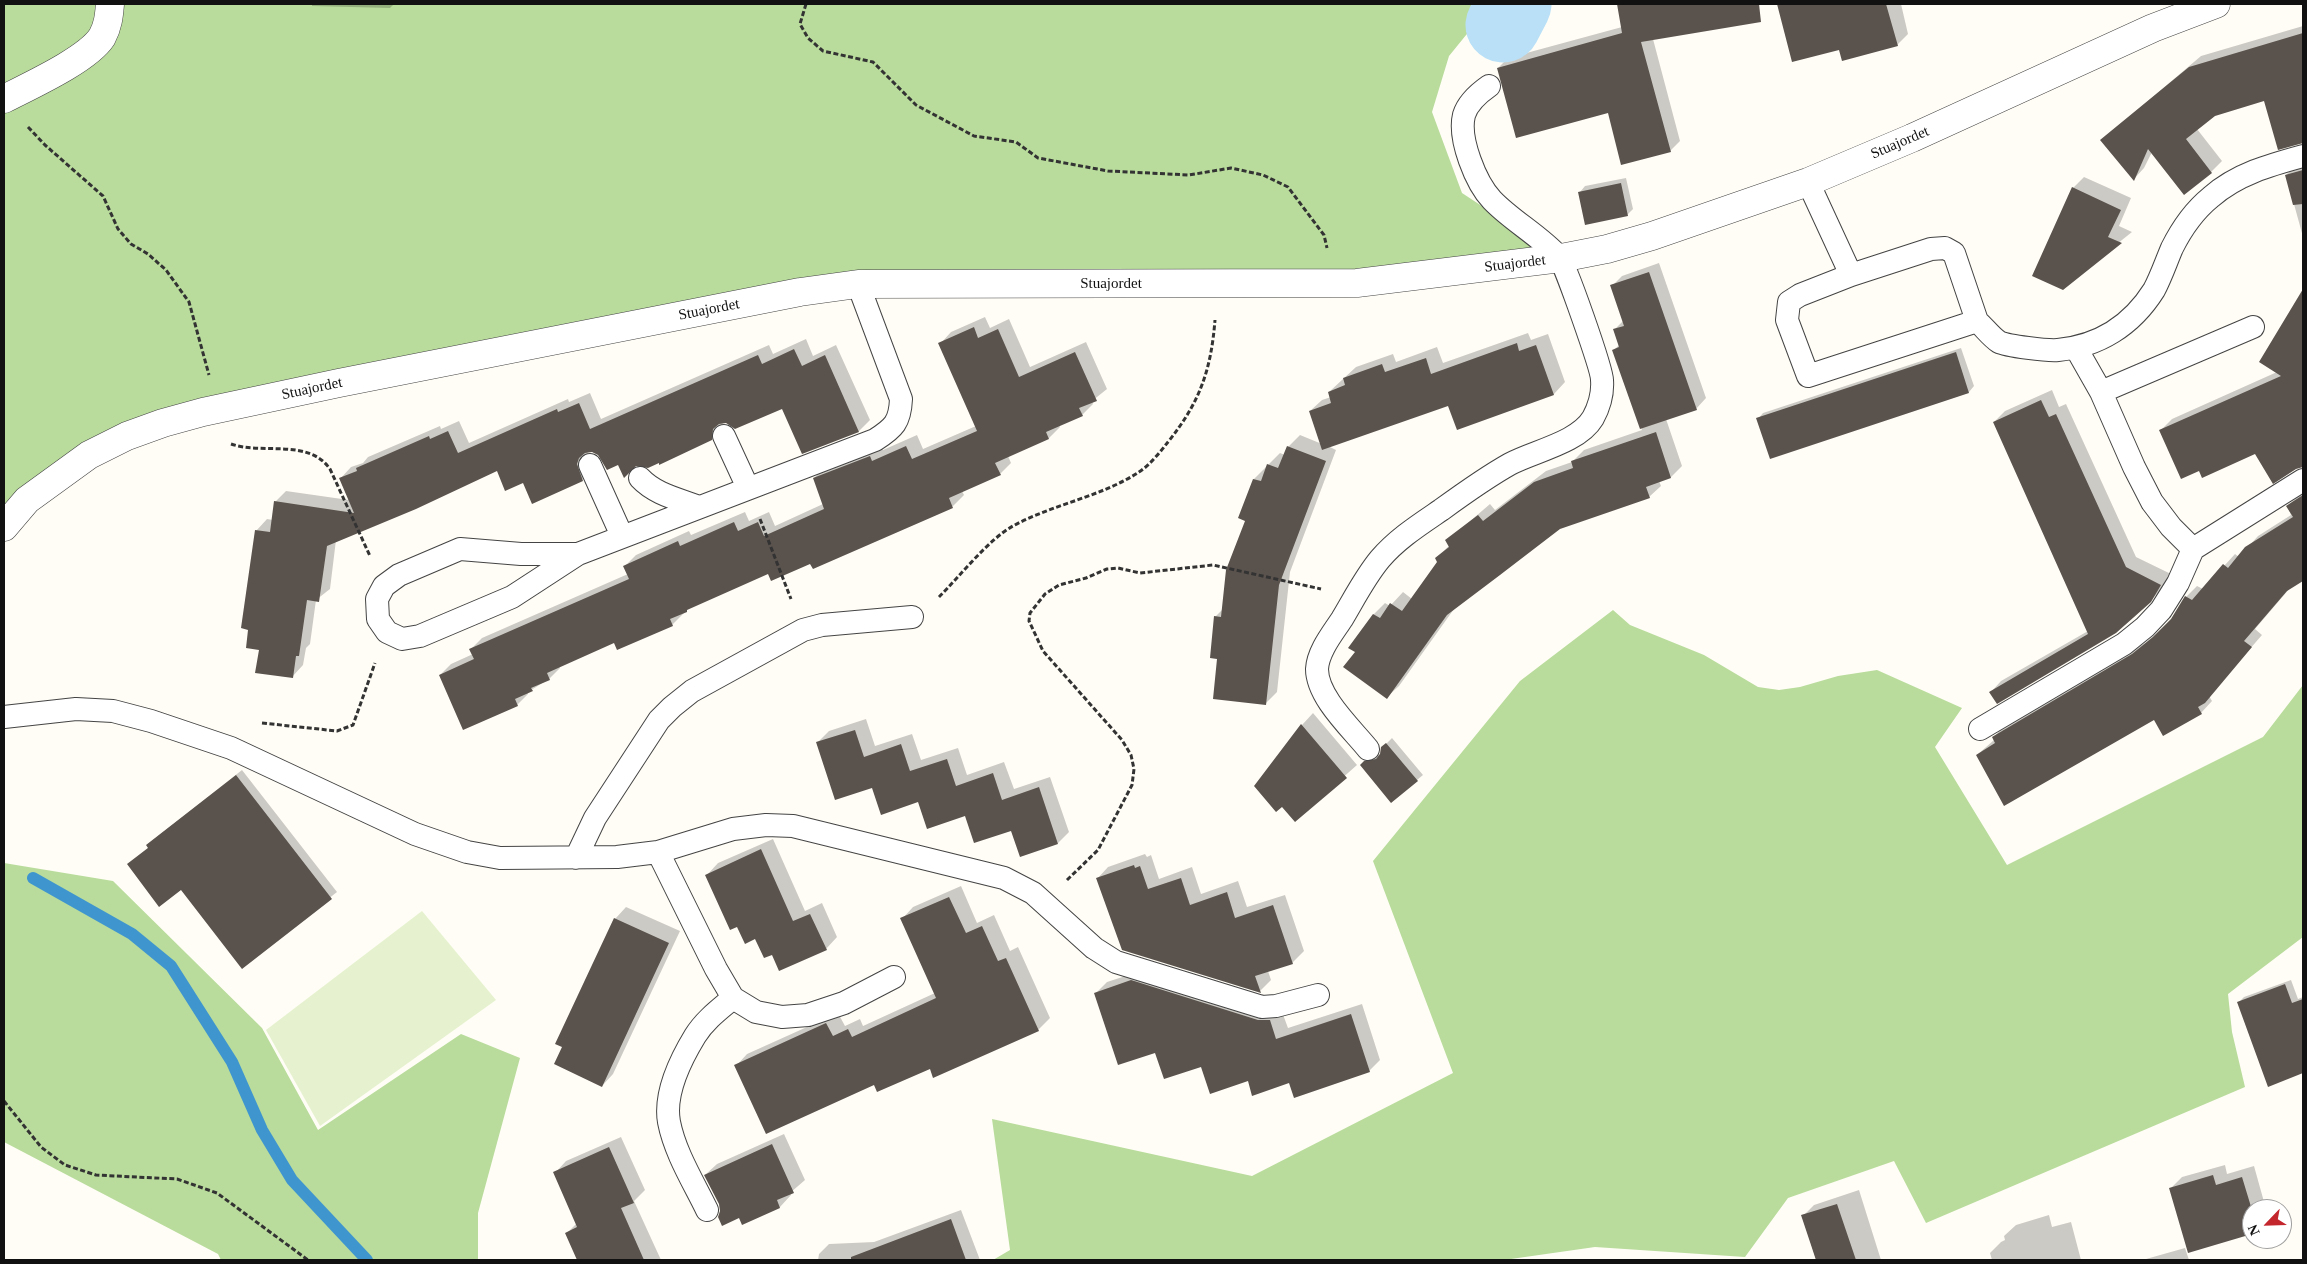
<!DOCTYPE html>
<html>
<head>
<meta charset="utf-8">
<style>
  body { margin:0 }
  #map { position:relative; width:2307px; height:1264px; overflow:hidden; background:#fffdf5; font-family:"Times New Roman",serif }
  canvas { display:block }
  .frame { position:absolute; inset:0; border:5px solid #111; pointer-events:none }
  .north { position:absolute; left:2242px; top:1199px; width:50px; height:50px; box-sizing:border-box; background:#fff; border:1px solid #a0a0a0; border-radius:50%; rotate:246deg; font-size:14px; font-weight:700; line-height:20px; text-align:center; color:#111 }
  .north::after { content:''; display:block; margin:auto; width:18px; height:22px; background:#c4262e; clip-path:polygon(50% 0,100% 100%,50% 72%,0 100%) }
</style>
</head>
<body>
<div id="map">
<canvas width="2307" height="1264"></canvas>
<div class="frame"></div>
<div class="north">N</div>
</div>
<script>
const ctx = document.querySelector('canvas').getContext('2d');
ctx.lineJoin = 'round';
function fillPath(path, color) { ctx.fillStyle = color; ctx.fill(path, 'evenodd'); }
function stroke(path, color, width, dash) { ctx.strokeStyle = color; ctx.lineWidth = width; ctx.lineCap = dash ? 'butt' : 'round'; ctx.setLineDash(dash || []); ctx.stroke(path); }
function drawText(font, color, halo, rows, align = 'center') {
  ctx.font = font + ' "Times New Roman",serif'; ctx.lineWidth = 5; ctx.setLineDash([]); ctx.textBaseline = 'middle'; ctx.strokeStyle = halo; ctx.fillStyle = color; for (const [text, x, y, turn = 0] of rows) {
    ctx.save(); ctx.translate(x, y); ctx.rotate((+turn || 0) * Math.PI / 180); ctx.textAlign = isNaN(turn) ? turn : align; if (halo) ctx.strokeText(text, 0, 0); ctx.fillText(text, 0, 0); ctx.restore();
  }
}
fillPath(new Path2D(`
  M4 4H1499L1484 13 1449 56 1432 112 1462 193 1561 258 1357 283 858 284 163 423 4 527Z
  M1613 610 1630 625 1704 655 1758 687 1779 690 1800 687 1838 676 1877 670 1962 708 1935 747 2007 865 2263 737 2303 685V937L2228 994 2232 1032 2245 1087 1926 1223 1894 1161 1788 1198 1745 1257 1595 1247 1504 1260H993L1010 1250 992 1119 1252 1176 1453 1073 1373 861 1520 681Z
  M4 863 113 881 262 1028 318 1130 461 1034 520 1058 478 1213V1260H221L218 1254 4 1142Z`), '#b9dc9c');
fillPath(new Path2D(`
  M422 911 496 1000 320 1126 266 1030Z`), '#e6f2cf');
fillPath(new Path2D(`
  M312 4H394L390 8 312 6Z
  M1618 4H1742L1743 15 1653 39 1680 141 1670 151 1609 112 1498 68 1508 58 1622 27Z
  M1801 4H1901L1908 34 1897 45 1840 49 1804 13Z
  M2303 26V143L2278 148 2265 99 2215 115 2197 129 2222 161 2211 172 2152 152 2144 168 2134 179 2102 140 2201 56Z
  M2303 162V237L2286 175 2297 164Z
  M2084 177 2131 198 2119 226 2132 232 2062 288 2073 188Z
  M1626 178 1633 209 1627 215 1580 192 1585 186Z
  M1659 263 1706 398 1696 409 1666 419 1682 466 1671 477 1659 481 1661 486 1649 497 1559 528 1454 609 1399 686 1387 697 1357 651 1350 647 1374 614 1385 603 1390 606 1403 592 1412 599 1439 562 1436 558 1450 545 1447 541 1490 504 1495 510 1546 471 1572 462 1584 450 1642 430 1614 350 1620 344 1614 330 1624 320 1612 286 1622 276Z
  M2299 306 2303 308V466L2296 468 2256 452 2199 469 2161 430 2172 419 2277 372Z
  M985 317 990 328 1009 319 1030 367 1086 342 1107 389 1092 401 1093 404 1082 415 1059 425 1060 427 1049 438 1008 456 1011 463 1000 474 962 491 964 495 953 506 814 568 811 562 768 572 691 606 672 625 614 642 559 666 560 668 549 679 528 692V694L517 705 440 675 451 664 473 654 471 649 482 638 628 574 625 566 636 555 689 531 691 535 745 512 749 521 769 512 775 526 823 504 814 478 825 467 881 446 883 450 917 435 923 449 976 426 940 344 951 332Z
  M1528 333 1531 340 1548 334 1565 382 1554 394 1457 428 1449 404 1328 446 1336 450 1290 572 1277 692 1266 703 1218 658 1215 617 1223 609 1247 520 1240 517 1254 479 1280 453 1285 455 1288 447 1300 435 1322 444 1310 411 1322 400 1331 397 1329 392 1356 367 1393 354 1396 362 1437 347 1443 363Z
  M806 339 813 356 836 345 870 420 859 431 803 452 782 407 723 422 722 427 711 439 659 461 618 464 592 451H587L593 469 582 480 523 482 497 470 336 540 330 589 316 600 310 644 306 648 303 665 292 677 260 649 256 531 267 519 273 520 275 502 286 491 349 500 340 479 351 467 363 463 368 457 440 426 441 429 459 421 469 443 568 399 569 402 590 393 601 419 769 345 773 354Z
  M1961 348 1974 386 1969 392 1771 457 1758 419 1763 413Z
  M2052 390 2059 407 2066 404 2136 557 2171 574 2161 590 2150 601 1991 692 2001 681 2088 631 1994 422 2005 411Z
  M2303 492V580L2290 588 2255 629 2262 635 2209 696 2212 701 2201 713 2154 718 1977 755 1994 740 1993 738 2004 726 2145 643 2172 620 2186 597 2197 586 2203 589 2235 554 2239 557 2258 536 2291 515 2287 506Z
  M1313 713 1357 765 1295 820 1282 805 1255 786 1302 725Z
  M866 719 875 746 912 734 921 760 958 748 967 775 1004 762 1014 789 1050 777 1069 832 1058 843 873 786 817 743 829 731Z
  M1392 738 1423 775 1417 780 1361 765 1371 756 1381 754 1382 748Z
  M242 770 337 892 242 967 181 888 128 864 149 847 147 845 153 840Z
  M773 839 805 911 822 903 837 937 826 949 772 953 756 938 738 925 707 875 718 863Z
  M1145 854 1147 857 1151 855 1159 879 1192 867 1201 894 1238 881 1247 907 1285 895 1304 951 1292 963 1268 971 1271 980 1260 991 1097 879 1108 867Z
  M961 886 977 923 994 915 1010 951 1018 947 1050 1018 1038 1030 930 1067 874 1083 736 1066 747 1054 838 1013 845 1026 860 1019 863 1026 935 993 902 919 913 907Z
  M626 907 680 931 613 1074 602 1086 615 919Z
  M1144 970 1281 1009 1288 1028 1362 1004 1380 1060 1369 1071 1290 1082 1248 1079 1156 1052 1095 994 1107 982Z
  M2291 980 2298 999 2303 997V1072L2268 1085 2239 1002 2244 997Z
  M784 1134 805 1180 790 1193 791 1195 780 1207 743 1223 740 1216 721 1211 720 1204 705 1175 717 1164Z
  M621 1137 645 1190 634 1201 661 1260H579L567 1233 577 1223 555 1173 566 1161Z
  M2225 1165 2227 1174 2254 1166 2266 1209H2252V1233L2170 1189 2182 1177Z
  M1859 1190 1881 1260H1816L1803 1216 1814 1205Z
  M961 1210 980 1260H818L819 1254 829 1244 874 1242Z
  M2049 1215 2052 1227 2071 1222 2081 1260H1992L1990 1253 2001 1242 2005 1240 2004 1236 2016 1225Z
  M2185 1248 2189 1260H2145L2146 1259Z`), '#0003');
stroke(new Path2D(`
  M33 878 132 934 171 966 232 1062 262 1130 292 1180 367 1260`), '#3f96cf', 12);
stroke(new Path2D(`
  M1503 25 1514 4`), '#b9e0f7', 75);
fillPath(new Path2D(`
  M1617 4H1759L1761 22 1641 42 1671 152 1621 165 1608 113 1516 138 1497 68 1622 33Z
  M1777 4H1886L1898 46 1842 61 1839 50 1792 62Z
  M2303 33V143L2278 150 2264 101 2215 116 2186 139 2212 173 2184 195 2148 149 2134 181 2100 140 2189 67Z
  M2303 170V204L2293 205 2285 175Z
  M1621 183 1628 216 1585 225 1578 192Z
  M2072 187 2121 210 2108 237 2122 243 2063 290 2032 276Z
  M1649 272 1697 410 1640 429 1612 350 1619 347 1613 329 1624 326 1610 285Z
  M2303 289V467L2296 469 2273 484 2255 454 2202 478 2199 471 2181 479 2159 430 2281 376 2259 362Z
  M974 327 978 338 998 329 1019 377 1075 352 1097 401 1079 408 1083 416 1046 432 1049 439 995 463 1001 475 949 498 953 508 813 569 810 564 771 581 768 574 687 610V612L670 619 673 626 617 650 614 643 547 673 550 680 531 688 533 691 515 699 518 706 463 730 439 675 474 659 469 649 629 579 623 566 678 541 680 546 734 522 738 531 758 522 764 536 824 509 813 478 870 456 872 461 906 446 912 459 977 431 938 343Z
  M1517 343 1519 351 1536 345 1554 395 1457 430 1448 406 1322 450 1309 411 1331 403 1328 392 1345 385 1343 378 1382 364 1385 372 1426 358 1431 374Z
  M794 349 802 366 825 355 859 432 802 454 782 409 735 429 726 423 719 424 713 429 712 440 659 465V463L648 468 636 466 624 478 618 465 607 470 598 455 592 452 585 453 579 458 577 464 583 481 532 504 523 483 505 491 497 471 416 509 327 546 319 602 307 600 299 656H296L293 678 255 673 259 650 246 648 248 630 241 628 255 530 270 532 274 501 354 513 339 478 357 471 356 468 429 436 430 439 448 431 458 453 557 409 558 412 579 403 590 429 758 355 762 364Z
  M1956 352 1969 393 1770 459 1756 418Z
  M2041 400 2049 417 2056 414 2126 567 2161 585 2151 602 2116 633 1997 704 1989 692 2088 634 1993 422Z
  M1656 432 1671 478 1646 487 1650 498 1560 529 1500 575 1447 615 1387 699 1343 667 1355 652 1348 648 1373 614 1380 618 1390 603 1402 611 1437 562 1435 558 1449 547 1445 540 1478 515 1483 521 1534 482 1573 468 1571 461Z
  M1287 446 1326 461 1279 585 1266 705 1213 699 1217 659 1210 658 1214 616 1221 617 1226 570 1245 521 1238 518 1253 479 1261 481 1267 464 1278 468Z
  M2303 495V581L2287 591 2244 641 2252 647 2205 703 2198 707 2202 714 2163 736 2154 720 2004 806 1976 755 1995 743 1992 737 2132 654 2153 637 2171 619 2185 596 2192 600 2223 564 2228 568 2245 547 2293 517 2286 506Z
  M1301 724 1347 778 1295 822 1282 807 1276 812 1254 786Z
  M855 730 864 757 901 744 910 771 947 759 956 786 993 773 1002 800 1039 787 1058 844 1020 857 1011 831 974 843 965 816 927 829 918 802 881 815 872 788 835 800 816 742Z
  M1386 743 1418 781 1391 803 1360 765 1364 761 1376 759 1380 754 1381 747Z
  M236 775 332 899 242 969 181 890 159 907 127 864 148 848 146 845Z
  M761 849 793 921 810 914 827 950 779 971 772 955 764 958 755 939 745 944 737 927 730 930 705 875Z
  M1134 865 1135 868 1140 866 1148 889 1181 878 1190 905 1227 892 1235 918 1273 905 1293 964 1255 976 1261 993 1122 950 1096 878Z
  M949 897 966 933 982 926 998 961 1006 958 1039 1031 933 1078 930 1069 877 1092 874 1085 766 1134 734 1065 826 1023 833 1036 848 1029 852 1037 936 998 900 918Z
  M614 918 669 943 602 1087 554 1064 562 1047 555 1044Z
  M1131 980 1258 1020H1270L1276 1039 1351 1014 1370 1072 1294 1098 1289 1083 1252 1096 1248 1081 1210 1094 1201 1067 1164 1079 1155 1053 1118 1065 1094 993Z
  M2285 984 2292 1003 2303 999V1073L2268 1087 2237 1002Z
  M772 1144 794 1193 777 1200 780 1208 742 1225 739 1218 722 1226 718 1217 720 1211 719 1204 704 1175Z
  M609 1147 634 1203 621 1208 644 1260H577L565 1233 577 1227 553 1172Z
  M2213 1175 2216 1185 2242 1177 2252 1210V1234L2188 1253 2169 1188Z
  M1837 1204 1856 1260H1816L1801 1215Z
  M951 1219 966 1260H851V1257Z`), '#5a524d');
const service = new Path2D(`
  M1808 182 1851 275 1800 295 1789 302 1787 320 1808 376 1977 321C1984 327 1991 337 1999 342 2007 346 2048 351 2058 350 2099 346 2132 325 2154 290 2161 277 2166 262 2172 248 2181 230 2195 210 2211 197 2237 174 2270 165 2303 156
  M1851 275 1931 249 1945 248 1954 253 1977 321
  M2076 348 2101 392 2134 467 2152 502 2171 527 2193 549
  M2101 392 2253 327
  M724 436 748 488
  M590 465 622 536
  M640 478C656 495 679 499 699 507
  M578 554H521L460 549 399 575 384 586 377 599 378 619 387 632 402 639 420 636 512 597 578 554 875 440C894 428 900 422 901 399L858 284
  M4 717 76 709 113 711 151 721 231 748 415 834 467 852 500 858 617 857 658 852 733 829 766 825 793 826 1004 878 1033 893 1094 948 1116 962 1262 1007 1276 1006 1318 995
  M1980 729 2124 644 2145 627 2161 610 2178 583 2193 549 2303 480
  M1368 749C1351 728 1317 697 1317 669 1318 651 1333 633 1342 619 1354 599 1365 577 1380 559 1397 539 1419 525 1441 510 1463 494 1485 478 1510 464 1534 451 1578 443 1593 418 1599 407 1603 393 1602 380 1602 369 1565 264 1559 257 1539 235 1512 221 1492 200 1476 183 1458 139 1464 115 1468 102 1479 93 1489 86
  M658 852 716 969 733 998 756 1012 782 1017 808 1015 844 1003 894 977
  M576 858 595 818 659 720 672 707 692 691 803 630 822 625 912 617
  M707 1210C694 1183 675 1153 669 1122 664 1094 681 1059 695 1036 705 1020 720 1009 733 998`);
const minor = new Path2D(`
  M4 99C29 86 87 60 102 37 108 26 109 16 110 4
  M4 527 27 500 89 455 127 436 163 423 203 412 339 383 800 292 858 284 1357 283 1561 258 1607 249 1652 236 1808 182 1912 138 2153 28 2216 4`);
stroke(service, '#444', 24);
stroke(minor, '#444', 29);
stroke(new Path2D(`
  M806 4 800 24 808 38 823 51 873 62 916 105 974 136 1016 142 1038 158 1108 171 1189 175 1231 168 1263 175 1288 187 1324 235 1327 248
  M28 127 45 145 103 196 118 229 131 244 148 254 166 270 189 302 209 375
  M231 444C263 455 308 438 330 469L370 556
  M760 519 791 599
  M939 597C959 577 989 539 1013 526 1053 504 1101 497 1139 472 1150 465 1160 452 1168 442 1200 402 1211 370 1215 320
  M262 723 337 731 353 725 375 663
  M1067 880 1098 850 1132 785 1134 769 1131 755 1122 740 1043 651 1029 621 1030 613 1045 594 1059 585 1086 578 1107 569 1118 568 1140 573 1213 565 1321 589
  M4 1101 41 1147 65 1165 96 1175 177 1179 217 1193 308 1260`), '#333', 3, [5, 2.5]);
stroke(service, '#fff', 22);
stroke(minor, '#fff', 28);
drawText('15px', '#111', '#fff', [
  ["Stuajordet",1900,143,-23],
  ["Stuajordet",1515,264,-7],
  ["Stuajordet",1111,284],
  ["Stuajordet",709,310,-11],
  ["Stuajordet",312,389,-12]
]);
</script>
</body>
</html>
